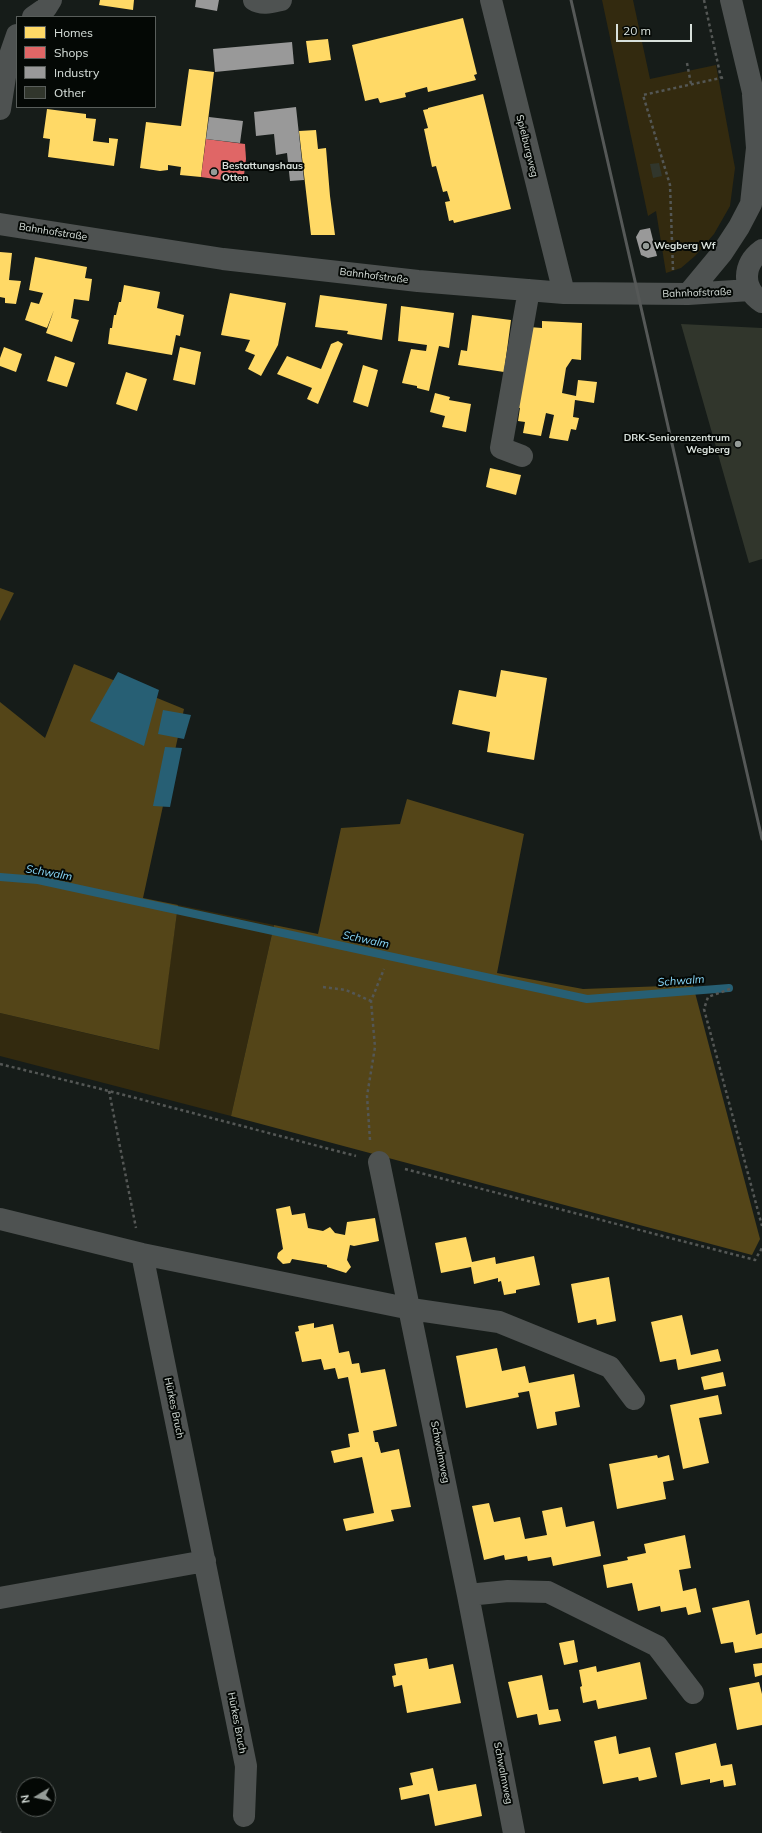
<!DOCTYPE html>
<html>
<head>
<meta charset="utf-8">
<style>
  body { margin:0 }
  #map { position:relative; width:762px; height:1833px; overflow:hidden; background:#161c19; font-family:Mulish,sans-serif }
  canvas { display:block }
  .legend { position:absolute; left:16px; top:16px; width:140px; height:92px; box-sizing:border-box; background:#040805; border:1px solid #595e5b; margin:0; padding:5px 7px; list-style:none; font-size:12px; color:#d8e0db }
  .legend li { display:flex; align-items:center; gap:8px; height:20px }
  .legend b { width:20px; border:1px solid #595e5b }
  .north { position:absolute; left:16px; top:1777px; width:40px; height:40px; box-sizing:border-box; background:#040805; border:1px solid #595e5b; border-radius:50%; rotate:260deg; font-size:11px; font-weight:700; line-height:16px; text-align:center; color:#d8e0db }
  .north::after { content:''; display:block; margin:auto; width:14px; height:18px; background:#949b97; clip-path:polygon(50% 0,100% 100%,50% 72%,0 100%) }
  .scale { position:absolute; left:616px; top:24px; width:76px; height:18px; box-sizing:border-box; border:2px solid #d8e0db; border-top:0; padding-left:5px; font-size:12px; line-height:14px; white-space:nowrap; color:#d8e0db; -webkit-text-stroke:3px #040805; paint-order:stroke }
</style>
</head>
<body>
<div id="map">
<canvas width="762" height="1833"></canvas>
<ul class="legend">
<li><b style="height:11px;background:#ffd966"></b>Homes</li>
<li><b style="height:11px;background:#e06666"></b>Shops</li>
<li><b style="height:11px;background:#999"></b>Industry</li>
<li><b style="height:11px;background:#31362c"></b>Other</li>
</ul>
<div class="north">N</div>
<div class="scale">20 m</div>
</div>
<script>
const ctx = document.querySelector('canvas').getContext('2d');
ctx.lineJoin = 'round';
function fillPath(path, color) { ctx.fillStyle = color; ctx.fill(path, 'evenodd'); }
function stroke(path, color, width, dash) { ctx.strokeStyle = color; ctx.lineWidth = width; ctx.lineCap = dash ? 'butt' : 'round'; ctx.setLineDash(dash || []); ctx.stroke(path); }
function drawText(font, color, halo, rows, align = 'center') {
  ctx.font = font + ' Mulish,sans-serif'; ctx.lineWidth = 4; ctx.setLineDash([]); ctx.textBaseline = 'middle'; ctx.strokeStyle = halo; ctx.fillStyle = color; for (const [text, x, y, turn = 0] of rows) {
    ctx.save(); ctx.translate(x, y); ctx.rotate((+turn || 0) * Math.PI / 180); ctx.textAlign = isNaN(turn) ? turn : align; if (halo) ctx.strokeText(text, 0, 0); ctx.fillText(text, 0, 0); ctx.restore();
  }
}
fillPath(new Path2D(`
  M602 0H633L650 79 716 65 735 168 730 206 714 234 695 256 681 268 666 273 656 211 648 216Z
  M178 905 274 925 231 1116 0 1056V1013L158 1050Z`), '#332a0f');
fillPath(new Path2D(`
  M0 588 14 593 0 621Z
  M74 664 184 709 143 898 178 905 159 1050 0 1013V702L45 738Z
  M407 799 524 834 497 973 583 989 693 985 760 1239 752 1255 231 1116 274 925 318 934 341 828 400 824Z`), '#544518');
fillPath(new Path2D(`
  M118 672 159 690 144 746 90 721Z
  M163 710 191 715 184 739 158 734Z
  M165 747 182 748 170 807 153 806Z`), '#275f74');
fillPath(new Path2D(`
  M100 0H134L133 10 99 5Z
  M463 18 477 74 474 75 476 80 428 92 427 87 405 93 406 97 380 103 378 98 365 101 352 45Z
  M328 39 331 60 309 63 306 41Z
  M189 69 214 72 201 177 180 175 181 167 168 165V170L160 171 140 168 146 122 181 126Z
  M483 94 511 209 454 223 453 220 449 221 445 202 450 201 447 191 443 192 436 166 432 167 424 129 428 128 423 110 428 109V108Z
  M47 109 86 114V118L96 119 93 141 109 143V138L118 139 114 166 48 157 50 139 43 138Z
  M316 130 318 149 326 148 330 196 335 235H311L299 131Z
  M0 252 12 253 9 280 21 281 16 304 5 303V298L0 297Z
  M35 257 87 267 85 278 92 279 89 301 74 299 71 318 79 320 72 342 46 333 54 310 47 328 25 320 31 302 39 304 43 293 29 290Z
  M124 285 160 292 157 308 184 315 180 336 176 335 172 355 108 344 110 328H112L114 315H116L119 302H121Z
  M230 293 286 303 278 345 261 376 248 369 255 355 245 351 250 340 221 335Z
  M320 295 387 304 382 340 347 334 348 331 315 327Z
  M401 306 454 313 449 348 439 346 429 391 417 388V386L402 383 411 349 426 351 427 345 398 341Z
  M472 315 511 320 504 372 458 365 461 350 467 351Z
  M542 321 582 323 581 360 572 359 566 368 562 393 576 396 578 380 597 382 594 403 575 400 573 417 579 418 576 430 571 429 568 441 549 438 554 415 546 413 541 436 523 433 525 422 518 421 520 408 513 407 529 327 542 328Z
  M338 341 343 344 318 404 307 399 312 388 277 374 287 356 321 369 331 344Z
  M4 347 22 354 16 372 0 366V358Z
  M180 347 201 352 195 385 173 380Z
  M55 356 75 363 67 387 47 381Z
  M363 365 378 370 368 407 353 402Z
  M126 372 147 379 137 411 116 404Z
  M435 393 450 397 449 400 471 404 466 432 442 427 445 416 430 412Z
  M490 468 521 475 516 495 486 487Z
  M501 670 547 678 534 760 487 752 490 732 452 724 459 690 496 697Z
  M290 1206 292 1215 305 1213 308 1228 323 1231 330 1227 335 1233 345 1235 347 1222 375 1218 379 1241 354 1246 350 1245 347 1260 351 1267 346 1273 327 1267V1265L292 1259 290 1263 283 1264 277 1258 278 1253 283 1249 276 1209Z
  M466 1237 472 1262 495 1257 496 1264 534 1256 540 1285 516 1290V1293L504 1295 501 1281 498 1282V1278L474 1284 471 1267 441 1273 435 1243Z
  M609 1277 616 1321 597 1325 596 1319 578 1323 571 1284Z
  M682 1315 691 1355 718 1349 721 1361 678 1370 676 1359 660 1362 651 1322Z
  M314 1323V1328L333 1324 339 1353 349 1351 352 1364 359 1363 361 1373 385 1369 397 1426 373 1431 375 1442H378L381 1453 399 1449 411 1507 391 1510 394 1521 346 1531 343 1519 374 1513 362 1457 334 1463 331 1451 350 1447 348 1434 359 1432 348 1377 338 1379 335 1368 324 1370 321 1359 302 1362 295 1332 299 1331 298 1326Z
  M497 1348 502 1371 525 1366 529 1383 574 1374 580 1407 555 1412 557 1425 537 1429 529 1391 518 1393 519 1397 466 1408 456 1356Z
  M723 1372 726 1386 704 1390 701 1377Z
  M718 1395 722 1414 699 1418 709 1463 683 1469 670 1405Z
  M657 1455 658 1458 669 1455 674 1480 663 1482 666 1499 617 1509 609 1464Z
  M489 1503 494 1522 520 1517 525 1539 547 1535 542 1511 562 1507 566 1527 594 1521 601 1556 553 1566 551 1557 528 1561 527 1556 505 1560 504 1555 484 1560 472 1506Z
  M685 1535 691 1568 679 1570 683 1591 696 1588 701 1612 688 1615 686 1607 661 1612 660 1606 638 1611 632 1583 607 1588 603 1565 628 1560 627 1557 646 1553 644 1544Z
  M749 1600 756 1635 762 1633V1648L735 1653 733 1642 721 1644 712 1608Z
  M574 1640 578 1662 564 1665 559 1643Z
  M427 1658 429 1669 453 1664 461 1703 407 1713 402 1685 394 1687 392 1676 396 1675 394 1664Z
  M640 1662 647 1699 598 1709 596 1700 583 1703 580 1687 582 1686 579 1670 596 1666 597 1672Z
  M762 1663V1675L755 1677 753 1664Z
  M542 1675 549 1710 558 1709 561 1721 539 1725 537 1714 517 1718 508 1682Z
  M759 1682 762 1694V1725L737 1730 729 1688Z
  M616 1736 619 1754 650 1747 657 1777 639 1781 638 1777 603 1784 594 1741Z
  M716 1743 721 1766 732 1764 736 1785 724 1787 723 1780 710 1783V1779L681 1785 675 1753Z
  M433 1768 438 1791 476 1784 482 1816 435 1826 429 1794 401 1800 399 1788 413 1785 410 1773Z`), '#ffd966');
fillPath(new Path2D(`
  M206 139 245 144 246 159 243 183 201 177Z`), '#e06666');
fillPath(new Path2D(`
  M196 0H219L217 11 195 7Z
  M292 42 294 64 215 72 213 49Z
  M296 107 304 180 290 181 287 153 276 155 274 134 256 136 254 112Z
  M209 117 243 121 240 143 206 139Z
  M650 228 657 256 648 258 641 255 636 237 640 230Z`), '#999');
stroke(new Path2D(`
  M0 877 38 880 587 999 729 988`), '#275f74', 8);
fillPath(new Path2D(`
  M659 163 662 176 653 178 650 164Z
  M681 324 762 328V559L749 563Z`), '#31362c');
stroke(new Path2D(`
  M704 0 721 78
  M687 63 691 84
  M673 270 670 185 643 95 725 77
  M323 987 346 990 371 1001
  M730 989 708 997 704 1009 762 1226
  M0 1064 109 1091 356 1156
  M109 1091 136 1228
  M370 1140 367 1096 375 1047 371 1001 384 969
  M405 1169 755 1260 762 1248
  M0 1832 1 1833`), '#545755', 2.5, [3, 3]);
stroke(new Path2D(`
  M254 0C262 5 272 2 281 0
  M491 0 564 293
  M731 0 757 109
  M33 17 46 8 51 0
  M0 109 7 64 17 35
  M0 224 223 259 418 281 564 293 688 294 750 290
  M762 250C743 264 741 288 762 302
  M688 294 722 253 739 227 751 204 757 148 753 95
  M522 456 501 448 529 290
  M379 1162 468 1595 514 1833
  M0 1219 142 1254 411 1309 499 1322 610 1367 634 1399
  M142 1254 246 1766 244 1816
  M468 1595 508 1591 548 1592 657 1646 693 1693
  M0 1598 205 1561`), '#4e5251', 22);
stroke(new Path2D(`
  M571 0 762 839`), '#555857', 3);
for (const [x, y, r, color] of [
  [214,172,4,"#949b97"],
  [646,246,4,"#949b97"],
  [738,444,4,"#949b97"]
]) { const dot = new Path2D(); dot.arc(x, y, r, 0, 2 * Math.PI); ctx.fillStyle = color; ctx.fill(dot); stroke(dot, '#040805', 1.5); }
drawText('10px', '#d8e0db', '#040805', [
  ["Spielburgweg",527,146,76],
  ["Bahnhofstraße",53,232,9],
  ["Bahnhofstraße",374,276,7],
  ["Bahnhofstraße",697,293,-2],
  ["Hürkes Bruch",174,1408,78],
  ["Schwalmweg",440,1452,79],
  ["Hürkes Bruch",237,1723,79],
  ["Schwalmweg",503,1773,79]
]);
drawText('bold 10px', '#d8e0db', '#040805', [
  ["Bestattungshaus",222,166],
  ["Otten",222,178],
  ["Wegberg Wf",654,246],
  ["DRK-Seniorenzentrum",730,438,"right"],
  ["Wegberg",730,450,"right"]
], 'left');
drawText('italic 11px', '#8ad9fb', '#040805', [
  ["Schwalm",49,873,10],
  ["Schwalm",366,940,12],
  ["Schwalm",681,981,-4]
]);
</script>
</body>
</html>
